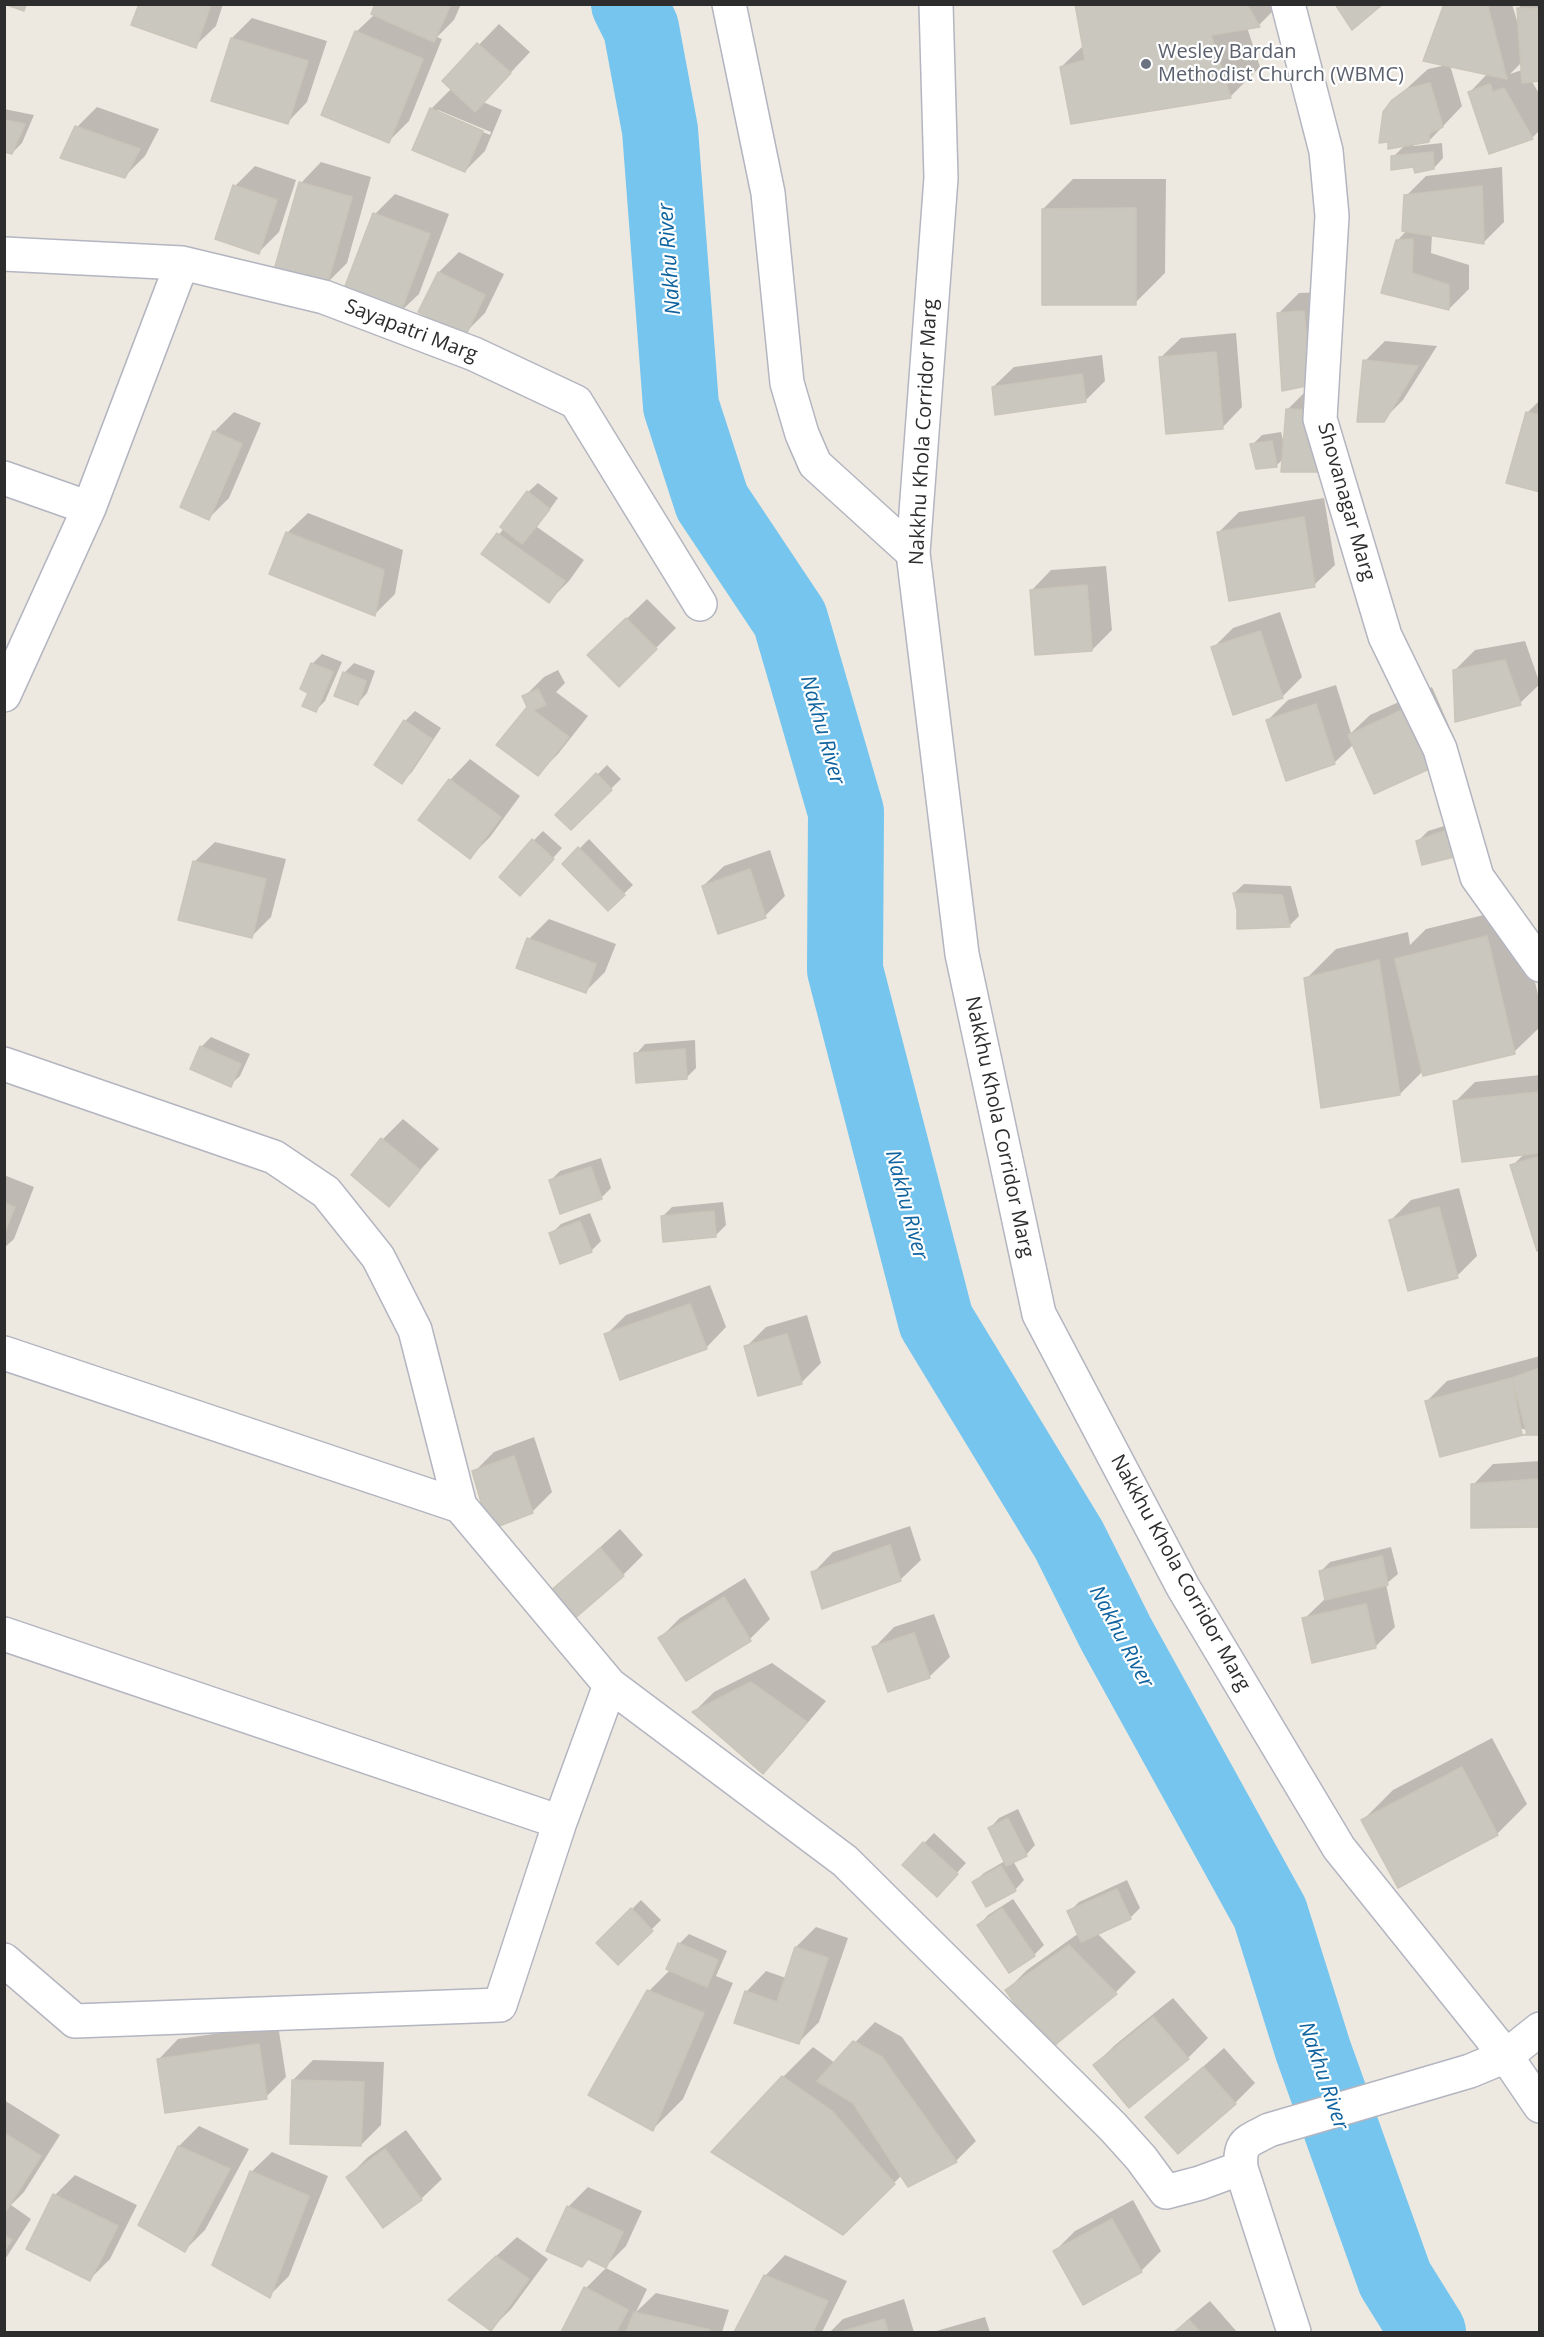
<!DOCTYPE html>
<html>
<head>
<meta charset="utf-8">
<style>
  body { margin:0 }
  #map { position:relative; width:1544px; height:2337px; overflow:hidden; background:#eee9e0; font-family:"Open Sans",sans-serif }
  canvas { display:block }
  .frame { position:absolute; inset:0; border:6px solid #2d2d2d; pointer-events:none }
</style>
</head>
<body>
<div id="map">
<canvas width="1544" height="2337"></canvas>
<div class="frame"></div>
</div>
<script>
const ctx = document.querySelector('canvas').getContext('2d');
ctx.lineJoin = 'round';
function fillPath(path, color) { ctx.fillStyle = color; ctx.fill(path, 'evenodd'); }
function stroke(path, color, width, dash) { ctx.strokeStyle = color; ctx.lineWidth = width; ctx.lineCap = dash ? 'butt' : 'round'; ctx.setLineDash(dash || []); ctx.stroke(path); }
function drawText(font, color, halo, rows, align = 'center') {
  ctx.font = font + ' "Open Sans",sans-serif'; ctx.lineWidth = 4.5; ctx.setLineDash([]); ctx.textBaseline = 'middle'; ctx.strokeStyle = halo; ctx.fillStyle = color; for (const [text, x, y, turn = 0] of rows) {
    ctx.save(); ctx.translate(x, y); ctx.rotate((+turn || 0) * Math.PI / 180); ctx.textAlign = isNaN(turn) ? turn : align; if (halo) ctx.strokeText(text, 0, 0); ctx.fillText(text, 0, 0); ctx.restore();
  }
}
fillPath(new Path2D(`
  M140 4H223L216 26 195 46Z
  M377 4H461L454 20 437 37 442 39 409 121 389 141 356 32 375 14Z
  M1076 4H1280L1259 25 1247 27 1260 67 1230 97 1061 67 1084 45Z
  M1445 4H1512L1518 24V9L1522 4H1540V79L1531 80 1540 95V130L1533 137 1490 152 1470 92 1488 73 1450 65 1462 106 1429 141 1413 144 1414 146 1442 143 1443 158 1434 168 1414 166 1393 157 1405 145 1393 101 1428 69 1447 65ZM1522 62V70L1510 74Z
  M252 18 327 41 307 102 287 123 213 100 232 38Z
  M499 24 530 52 483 102 502 110 485 151 465 171 431 109 452 88 444 81ZM438 110 491 132 490 135 438 113Z
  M97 107 159 129 145 156 124 177 77 127Z
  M4 109 34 115 22 143 12 153 4 150Z
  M321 162 371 177 347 263 327 283 301 183Z
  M255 166 296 180 279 232 259 252 235 186Z
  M1502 167 1504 222 1484 242 1432 234 1431 253 1469 265V289L1449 309 1383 292 1397 241 1407 230 1406 196 1426 176Z
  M1073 179H1166L1165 273 1135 303 1043 209Z
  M395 194 449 214 419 294 398 314 375 214Z
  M459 252 504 274 485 313 465 333 420 311 439 272Z
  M1324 292 1330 364 1283 389 1279 313 1299 293Z
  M1236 333 1242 407 1222 428 1160 358 1181 338Z
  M1385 341 1437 346 1403 400 1383 420 1365 361Z
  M1102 355 1105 381 1085 401 993 387 1014 367Z
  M1307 390H1333L1343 451 1284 458 1276 466 1252 445 1262 435 1281 432 1284 444 1287 410Z
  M1540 400V490L1528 412Z
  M234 412 261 423 229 498 209 518 214 432Z
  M538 483 558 498 537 527 584 560 569 581 549 601 484 554 504 528 528 492Z
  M1324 498 1335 565 1314 585 1219 532 1239 512Z
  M308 513 403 550 395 594 375 614 287 533Z
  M1106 566 1112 630 1092 650 1031 591 1051 570Z
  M647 599 676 628 619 685 589 655Z
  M1280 612 1302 677 1282 697 1213 648 1233 628Z
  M1525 641 1540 684 1520 703 1454 671 1475 650Z
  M322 654 342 662 325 701 315 711 312 664Z
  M354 663 375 671 367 693 358 703 344 673Z
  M558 670 565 683 556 692 588 716 558 754 538 774 529 707 524 697 544 677Z
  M1336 685 1351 733 1370 715 1432 687 1457 744 1437 764 1354 744 1334 763 1268 720 1288 700Z
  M415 711 441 728 412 772 402 782 405 721Z
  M470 759 520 796 490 837 470 857 420 820 450 780Z
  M607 765 621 779 571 828 557 815Z
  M1460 821 1458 854 1418 841 1428 831Z
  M543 831 562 848 530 884 533 841Z
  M589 839 633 885 608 909 564 864Z
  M215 842 286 859 271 917 251 937 194 862Z
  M770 850 785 896 765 916 703 886 724 866Z
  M1244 884 1291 886 1299 916 1289 926 1238 910 1234 893Z
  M1517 907 1540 1003V1027L1514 1052 1423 1071 1400 1094 1306 979 1336 949 1408 932 1410 945 1426 929Z
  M549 919 616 944 605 972 585 992 529 939Z
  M211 1037 250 1054 240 1076 230 1085 192 1068 201 1047Z
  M695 1040 696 1068 687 1077 636 1054 645 1044Z
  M1540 1075V1249L1512 1166 1524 1154 1455 1102 1475 1082Z
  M403 1119 439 1149 389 1205 353 1175 383 1139Z
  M601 1158 611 1188 601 1198 550 1181 560 1171Z
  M4 1175 34 1187 14 1239 4 1248Z
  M1459 1188 1477 1256 1457 1276 1391 1220 1411 1200Z
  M723 1202 726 1225 716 1235 662 1217 672 1207Z
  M590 1213 601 1241 591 1251 551 1234 561 1224Z
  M710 1285 726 1327 706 1348 606 1335 626 1315Z
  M807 1315 821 1363 801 1383 746 1347 766 1327Z
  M1540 1356V1434L1427 1401 1447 1381Z
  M534 1437 552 1492 532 1512 474 1472 494 1452Z
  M1540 1461V1525L1473 1485 1493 1464Z
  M910 1526 921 1560 900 1580 813 1573 833 1552Z
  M620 1529 643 1555 623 1575 551 1592Z
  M1391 1547 1398 1574 1386 1584 1395 1627 1375 1647 1304 1619 1326 1598 1320 1572 1330 1562Z
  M745 1578 770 1619 750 1639 686 1679 660 1638 680 1618Z
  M934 1614 950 1657 929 1677 874 1648 894 1627Z
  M772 1663 826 1701 783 1752 763 1772 694 1712 714 1692Z
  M1492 1738 1527 1804 1497 1834 1398 1886 1363 1820 1393 1790Z
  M1018 1809 1035 1845 1026 1855 1013 1861 1024 1880 1015 1890 974 1882 984 1873 1005 1861 990 1828 999 1818Z
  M934 1833 966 1863 946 1885 904 1864Z
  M1127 1880 1140 1908 1130 1918 1097 1933 1136 1972 1116 1992 1050 2048 1007 1990 1027 1970 1079 1933 1069 1912 1079 1902Z
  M1013 1899 1044 1945 1034 1955 979 1925 988 1915Z
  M641 1900 661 1920 618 1963 598 1943Z
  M816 1927 848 1938 819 2022 799 2042 746 1992 766 1971 786 1978 796 1947Z
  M689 1934 727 1951 716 1976 733 1983 683 2099 653 2129 649 1991 671 1969 679 1944Z
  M1173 1998 1208 2038 1188 2058 1095 2065 1115 2045Z
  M875 2022 902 2037 976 2141 956 2161 908 2185 902 2175 843 2233 783 2077 813 2047 835 2063Z
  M278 2025 286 2077 266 2097 158 2060 178 2039Z
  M1224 2048 1255 2083 1235 2103 1147 2117Z
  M313 2060 384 2062 381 2125 361 2145 293 2080Z
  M4 2100 60 2135 24 2192 11 2205 31 2219 4 2261Z
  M199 2126 249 2149 205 2230 185 2250 140 2224 179 2146Z
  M406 2130 442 2179 421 2199 383 2226 348 2177 368 2157Z
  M272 2152 328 2176 289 2276 269 2296 251 2172Z
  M75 2175 137 2205 110 2259 90 2279 55 2195Z
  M588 2187 642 2211 626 2246 606 2266 588 2258 568 2207Z
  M1133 2200 1161 2251 1141 2271 1055 2251 1075 2231Z
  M517 2237 548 2259 511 2309 491 2329 470 2280Z
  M785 2255 847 2281 822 2332H735L765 2276Z
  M606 2268 647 2289 636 2312 656 2293 729 2310 722 2332H563L586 2288Z
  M904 2299 914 2332H830L843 2319Z
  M1210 2301 1237 2332H1175L1186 2321Z
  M985 2317 990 2332H933Z`), '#0003');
stroke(new Path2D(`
  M629 4 641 28 660 130 681 406 712 502 790 619 846 812 845 970 936 1321 1069 1540 1116 1634 1270 1913 1313 2050 1395 2279 1428 2332`), '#75c5ee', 76);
const building = new Path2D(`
  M4 4H26L24 11Z
  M139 4H211L196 48 131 25Z
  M375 4H451L434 42 371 14Z
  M1075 4H1247L1260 27 1211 35 1231 98 1071 124 1060 67 1085 60Z
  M1335 4H1383L1352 30Z
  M1444 4H1480L1488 7 1507 79 1423 61Z
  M1517 8 1540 9V81L1522 83Z
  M355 31 423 59 389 143 321 115Z
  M231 38 308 61 288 124 211 101Z
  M477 43 511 73 475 112 442 81Z
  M1430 83 1443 127 1430 133 1429 142 1388 149V142L1379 143 1383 112 1392 100 1407 89Z
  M1490 84 1493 92 1504 88 1533 139 1489 154 1468 92Z
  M430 108 483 131 465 172 412 150Z
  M4 120 25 124 12 154 4 152Z
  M75 126 140 149 125 178 60 158Z
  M1433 152 1434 169 1415 173 1413 167 1391 170V156Z
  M299 182 352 197 327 285 274 270Z
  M233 185 277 200 259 254 215 239Z
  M1482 186 1484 244 1402 231 1404 195Z
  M1136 208V305H1042V209Z
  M373 213 430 234 399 316 342 294Z
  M1413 239 1412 273 1449 285V310L1381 293 1396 240Z
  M438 272 485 295 466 335 418 312Z
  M1304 311 1311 385 1282 391 1277 313Z
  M1216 352 1223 429 1166 434 1159 357Z
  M1363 360 1418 366 1384 422H1357Z
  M1082 374 1086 402 995 415 992 387Z
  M1286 409 1313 410 1323 472H1281Z
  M1526 412 1540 415V492L1506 483Z
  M213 431 242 444 209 520 180 507Z
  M1272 441 1277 467 1256 469 1250 444Z
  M527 491 550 509 522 544 500 527Z
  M1304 517 1315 587 1229 601 1217 532Z
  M286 532 384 570 375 616 269 574Z
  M497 533 565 581 549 603 481 554Z
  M1087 585 1092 651 1035 655 1030 590Z
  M626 618 657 649 619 687 587 655Z
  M1260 631 1283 698 1233 715 1211 647Z
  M1505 660 1521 705 1455 722 1453 670Z
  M311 663 333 672 316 712 302 706 308 693 300 689Z
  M343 672 366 681 358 705 334 696Z
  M538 689 546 705 533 710 569 737 538 776 496 745 527 707 522 696Z
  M1316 704 1335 764 1286 781 1266 720Z
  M1411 706 1438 765 1374 794 1348 735Z
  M404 720 432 739 402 784 374 765Z
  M596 773 612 790 571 830 555 815Z
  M449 779 501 817 470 859 418 820Z
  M1450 829 1458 856 1422 865 1416 841Z
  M532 839 554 859 520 896 499 877Z
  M578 847 625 895 608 911 562 864Z
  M193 861 266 879 252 938 178 920Z
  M750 869 766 918 718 934 702 886Z
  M1233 893 1282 895 1290 927 1237 929V910Z
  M1487 936 1515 1054 1423 1076 1395 959Z
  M527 938 596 964 586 993 516 968Z
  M1379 960 1400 1095 1321 1108 1304 978Z
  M200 1046 241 1064 231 1087 190 1069Z
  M685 1049 687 1079 636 1083 634 1053Z
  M1540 1092V1153L1462 1162 1453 1101Z
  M381 1138 420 1170 389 1207 351 1175Z
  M1540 1156V1251H1537L1510 1165Z
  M591 1167 602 1199 560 1214 549 1180Z
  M4 1203 15 1207 4 1234Z
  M1439 1207 1458 1278 1408 1291 1389 1220Z
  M714 1211 716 1237 663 1242 661 1216Z
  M580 1221 592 1252 560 1264 549 1233Z
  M690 1304 707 1349 620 1380 604 1334Z
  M787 1334 802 1384 758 1396 744 1346Z
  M1540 1368V1435H1522L1512 1378Z
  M1512 1378 1527 1434 1440 1457 1425 1401Z
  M514 1456 533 1513 489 1530 472 1471Z
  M1540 1479V1527L1471 1528V1484Z
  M890 1545 901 1581 822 1609 811 1572Z
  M600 1548 624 1576 573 1620 549 1592Z
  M1382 1556 1388 1585 1325 1600 1319 1571Z
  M724 1597 751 1641 686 1681 658 1638Z
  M1366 1604 1376 1648 1312 1663 1302 1618Z
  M914 1633 930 1678 888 1692 872 1647Z
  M751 1682 807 1722 763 1774 692 1712Z
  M1462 1767 1498 1835 1398 1888 1361 1820Z
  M1008 1818 1027 1856 1006 1866 988 1828Z
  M923 1842 958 1874 937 1897 902 1865Z
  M1001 1866 1016 1891 986 1907 972 1882Z
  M1117 1889 1131 1919 1081 1942 1067 1911Z
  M631 1908 653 1931 618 1965 596 1943Z
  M1002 1908 1035 1956 1009 1973 977 1925Z
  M678 1943 718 1960 707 1987 666 1969Z
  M1069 1945 1117 1994 1049 2050 1005 1990Z
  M795 1947 828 1958 799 2044 734 2023 745 1991 777 2002Z
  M647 1990 704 2013 653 2131 588 2095Z
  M1153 2017 1189 2059 1129 2108 1093 2065Z
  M853 2041 882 2057 957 2162 908 2187 853 2103 817 2081Z
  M259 2044 267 2099 165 2113 157 2059Z
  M1203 2067 1236 2104 1178 2154 1145 2117Z
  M782 2076 832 2111 895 2184 843 2235 711 2152Z
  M292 2080 364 2082 361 2146 290 2144Z
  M4 2133 41 2156 4 2214Z
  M178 2146 230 2169 185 2252 138 2225Z
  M385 2149 422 2200 383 2228 346 2177Z
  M250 2171 309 2196 270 2298 212 2265Z
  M53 2194 118 2226 90 2281 26 2249Z
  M567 2206 623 2232 606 2268 588 2259 582 2267 546 2251Z
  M1112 2219 1142 2272 1083 2305 1053 2251Z
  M4 2235 12 2240 4 2251Z
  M496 2256 529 2279 491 2331 448 2300Z
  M764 2275 828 2301 813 2332H734Z
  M584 2287 628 2310 616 2332H561Z
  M634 2312 710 2330 709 2332H626Z
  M884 2319 888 2332H841Z
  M1189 2320 1200 2332H1174Z`);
fillPath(building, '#cac7be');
stroke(building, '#cac5b9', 1.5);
const minor = new Path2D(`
  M729 4 768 193 787 383 802 434 815 464 913 553
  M936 4 941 178 913 553 962 954 1039 1314 1183 1587 1339 1848 1506 2056 1540 2106
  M1288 4 1326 151 1332 216 1320 419 1385 636 1440 749 1477 877 1540 965
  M4 254 182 263 324 297 474 354 576 402 700 604
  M4 478 89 508
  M4 695 89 508 182 263
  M4 1064 274 1157 326 1192 378 1257 415 1330 460 1506 610 1685 845 1861 1113 2127 1141 2158 1166 2192 1200 2183 1241 2168
  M4 1353 460 1506
  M4 1634 560 1822
  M4 1960 75 2021 500 2005 560 1822 610 1685
  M1294 2332 1241 2168C1239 2141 1247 2142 1269 2130L1470 2071 1506 2056 1540 2029`);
stroke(minor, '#b3b5c0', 36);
stroke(minor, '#fff', 33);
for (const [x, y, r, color] of [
  [1146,64,6,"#6b7280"]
]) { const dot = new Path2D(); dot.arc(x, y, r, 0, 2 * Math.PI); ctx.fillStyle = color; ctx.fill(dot); stroke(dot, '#fff', 2); }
drawText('20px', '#5b616d', '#fff', [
  ["Wesley Bardan",1158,52],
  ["Methodist Church (WBMC)",1158,75]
], 'left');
drawText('20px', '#2d2d2d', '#fff', [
  ["Sayapatri Marg",411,331,21],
  ["Nakkhu Khola Corridor Marg",924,432,-87],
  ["Shovanagar Marg",1346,502,74],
  ["Nakkhu Khola Corridor Marg",999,1127,78],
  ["Nakkhu Khola Corridor Marg",1180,1573,61]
]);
drawText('italic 21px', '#0f639f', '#fff', [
  ["Nakhu River",670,259,-94],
  ["Nakhu River",822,730,74],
  ["Nakhu River",906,1205,75],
  ["Nakhu River",1121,1637,62],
  ["Nakhu River",1323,2076,71]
]);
</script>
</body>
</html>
